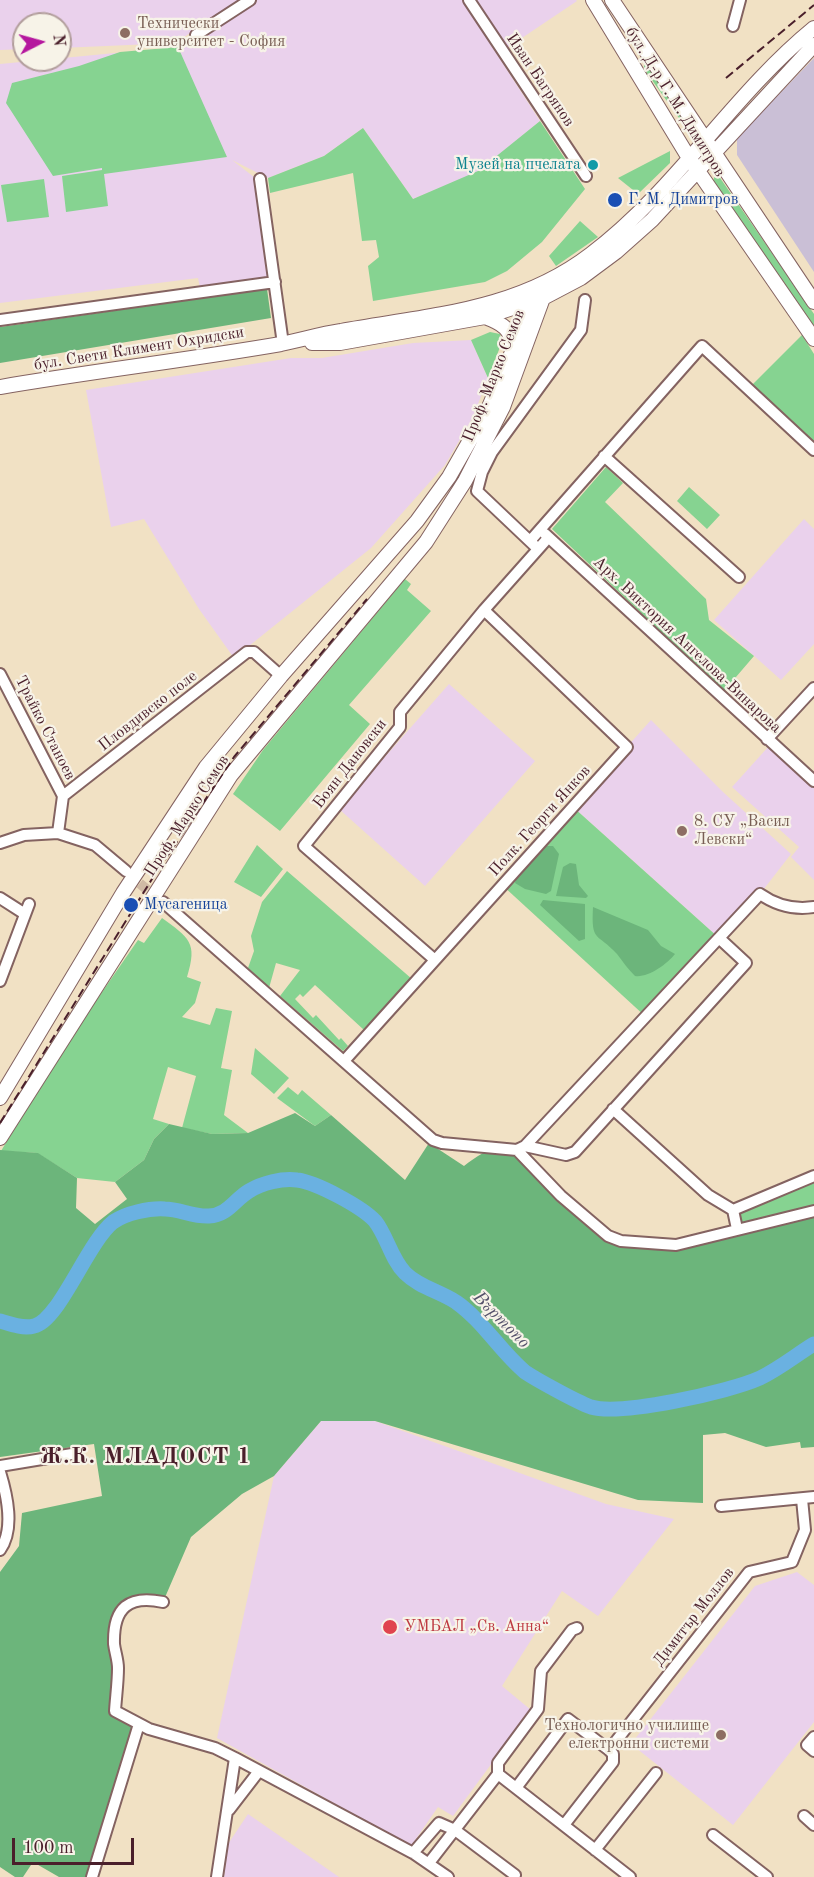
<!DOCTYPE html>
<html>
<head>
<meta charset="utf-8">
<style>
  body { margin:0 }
  #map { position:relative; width:814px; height:1877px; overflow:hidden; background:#f1e1c4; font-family:"Old Standard TT",serif }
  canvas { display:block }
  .north { position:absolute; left:12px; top:12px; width:60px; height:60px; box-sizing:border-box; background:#f7f3e8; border:2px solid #b29e9c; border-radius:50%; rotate:84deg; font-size:16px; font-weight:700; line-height:24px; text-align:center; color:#4a1f2b }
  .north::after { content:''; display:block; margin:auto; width:21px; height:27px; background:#b5179e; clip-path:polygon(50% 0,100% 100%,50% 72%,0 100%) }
  .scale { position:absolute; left:12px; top:1838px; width:122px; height:27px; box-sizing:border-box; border:3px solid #4a1f2b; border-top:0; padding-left:8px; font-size:18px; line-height:21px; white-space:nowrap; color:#4a1f2b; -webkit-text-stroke:4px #f7f3e8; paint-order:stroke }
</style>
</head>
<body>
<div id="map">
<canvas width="814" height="1877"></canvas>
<div class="north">N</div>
<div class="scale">100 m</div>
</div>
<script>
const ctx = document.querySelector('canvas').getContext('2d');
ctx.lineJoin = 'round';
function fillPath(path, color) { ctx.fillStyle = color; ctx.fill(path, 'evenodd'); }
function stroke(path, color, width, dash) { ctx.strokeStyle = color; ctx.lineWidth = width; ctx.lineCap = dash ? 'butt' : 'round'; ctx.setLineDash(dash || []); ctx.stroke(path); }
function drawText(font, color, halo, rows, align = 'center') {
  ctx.font = font + ' "Old Standard TT",serif'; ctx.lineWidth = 4.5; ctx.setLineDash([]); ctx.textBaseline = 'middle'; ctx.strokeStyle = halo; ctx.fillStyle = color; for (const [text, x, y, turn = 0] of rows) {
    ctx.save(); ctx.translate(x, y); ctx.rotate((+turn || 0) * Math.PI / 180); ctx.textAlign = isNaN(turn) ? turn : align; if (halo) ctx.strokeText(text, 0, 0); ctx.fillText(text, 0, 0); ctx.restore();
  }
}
fillPath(new Path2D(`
  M0 0H240L175 43 60 48V24H24V49L0 50Z
  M256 0H462L540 121 478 172 413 199 363 128 324 156 268 178 232 160 254 177 269 278 200 288 198 278 0 303V64L178 47 195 41Z
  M476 0H576L577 1 507 48Z
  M471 340 488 378 473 417 445 465 371 548 234 658 199 609 144 519 111 527 86 390 291 358H322L413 343Z
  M804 519 814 529V644L781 680 714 620Z
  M449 684 535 761 425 886 339 809Z
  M651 720 723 792 791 854 760 894 719 938 573 807Z
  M769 746 814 788V880L791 857 799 847 732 787Z
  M321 1421H375L606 1504 674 1519 598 1616 562 1591 502 1686 531 1710 453 1816 438 1807 411 1846 217 1738 274 1476Z
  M797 1572 814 1585V1722L733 1825 631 1744 755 1586Z
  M248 1814 339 1877H224L228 1844Z`), '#ead1ec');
fillPath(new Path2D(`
  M814 58V272L737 155V138Z`), '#cabfd6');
fillPath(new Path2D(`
  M178 47 227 157 104 174 108 206 66 212 62 176 102 170V168L53 176 6 103 12 83 79 66 120 52Z
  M647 63 692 129 689 132 644 69V64Z
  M540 121 585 189 542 242 507 271 485 282 373 301 368 266 379 257 376 240 362 241 353 173 270 193 268 178 324 156 363 128 413 199 478 171Z
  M670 151V163L638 194 618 178Z
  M716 172 814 314V332L713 181Z
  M44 179 49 217 7 222 1 185Z
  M580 221 598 237 556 266 549 256Z
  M490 332 500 334 502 342 488 378 471 340Z
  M802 335 814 354V450L748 389Z
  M606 467 623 483 605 502 706 599 709 620 754 656 724 691 552 529Z
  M689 487 720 515 707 529 677 501Z
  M405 579 411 584 407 590 431 611 349 705 370 724 280 831 233 794 263 750Z
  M573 807 719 938 646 1017 502 885Z
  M257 845 283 869 261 897 234 882Z
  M287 871 412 979 364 1030 315 985 303 997 300 994 295 999 313 1018 316 1015 339 1040 341 1038 348 1046 343 1051 280 996 300 970 276 963 269 988 248 968 254 951 251 936 262 902Z
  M162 918C189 938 198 942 187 977L201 982 195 1003 182 1017 210 1025 216 1008 232 1011 221 1068 232 1070 224 1115 248 1133 212 1134 182 1128 196 1076 168 1067 153 1119 169 1124 154 1139 144 1160 115 1182 77 1178 37 1153 1 1151 64 1047 138 940 144 943Z
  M255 1048 289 1078 274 1094 251 1074Z
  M288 1087 298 1095 302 1090 331 1115 315 1126 277 1098Z
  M814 1176V1211L737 1229 733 1210Z`), '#86d391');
fillPath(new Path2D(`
  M267 289 271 318 0 363V327Z
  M547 846H553L559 854 551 891 546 894 525 889 515 883 516 879Z
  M570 863 576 864 579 885 588 896 586 898 556 896 563 867Z
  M543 900 585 904V939L579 941 540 905Z
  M593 907 648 930 661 946 675 954C667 964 648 978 635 976 628 969 623 962 617 954 597 932 591 943 593 907Z
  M295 1113 315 1126 331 1115 405 1180 429 1143 464 1166C486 1150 492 1145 519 1157L621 1241 676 1245 814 1211V1447L801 1448 800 1442 766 1447 725 1433 703 1435V1503L638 1500 375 1421H321L274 1476 242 1494 191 1537 163 1602 142 1598 119 1616 115 1710 139 1724 92 1877H59L33 1862 23 1877H15L0 1867V1572L19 1546 22 1513 102 1496 94 1444 0 1457V1150L38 1153 77 1178 76 1208 95 1224 127 1199 115 1182 144 1160 154 1139 169 1124 212 1134 248 1133Z`), '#6cb57b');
stroke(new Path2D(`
  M0 1321C10 1324 23 1329 34 1326 59 1321 87 1243 113 1222 126 1213 149 1208 165 1209 179 1209 194 1217 209 1216 228 1215 234 1200 249 1191 262 1183 282 1178 297 1180 316 1182 362 1207 375 1221 387 1236 391 1259 405 1273 419 1287 439 1291 456 1302 483 1321 500 1351 525 1372 537 1380 577 1402 591 1407 621 1416 729 1392 760 1378 779 1369 796 1355 814 1344`), '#6ab1e1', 15);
stroke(new Path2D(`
  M128 874 160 900`), '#d0baa5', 10, [10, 5]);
const minor = new Path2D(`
  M469 0 586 176
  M733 26 740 0
  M196 35 250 0
  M260 179 283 344
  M0 320 275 282
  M604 456 739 577
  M545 534 814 781
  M530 541 702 346 814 450
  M535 546 477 491 482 472 492 452 581 330 585 300
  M0 674 63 796
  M767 739 814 688
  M58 833 95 845 126 871
  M0 843 24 835 58 833 63 796 247 652H254L281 676
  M0 898 25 914
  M163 902 433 1140 442 1143 517 1150 525 1146 760 894C777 906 794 910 814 907
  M435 960 304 846 400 727V712L484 610 548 538
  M0 981 29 904
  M344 1061 627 747 484 610
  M613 1109 708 1195 733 1210 737 1229
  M525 1146 566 1155 575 1152 746 963 719 938
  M517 1150 561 1196 608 1236 621 1241 676 1245 814 1211
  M733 1210 814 1176
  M0 1466 78 1453
  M0 1472C7 1495 15 1529 0 1550
  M721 1506 814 1497
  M163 1602C129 1595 113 1607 114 1644 115 1652 118 1660 118 1668 118 1682 116 1696 115 1711L149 1729 215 1748 235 1758 413 1853 448 1877
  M814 1737 807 1745 814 1751
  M609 1750 749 1572 792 1562 805 1530 802 1499
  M498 1774 630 1877
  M516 1788 568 1719 609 1750 613 1754V1762L564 1825
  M229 1810 259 1771
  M804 1816 814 1825
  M713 1835 767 1877
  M595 1850 656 1773
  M413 1853 439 1823 455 1830 515 1875
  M429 1863 498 1774V1763L538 1709 541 1671 572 1630 577 1628
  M92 1877 139 1724
  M217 1877 235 1758`);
const major = new Path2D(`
  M593 0 689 158 814 339
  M612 0 814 302
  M485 317C501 323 513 329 512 348
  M312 343H340L485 317 543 298 581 278 616 252 652 220 814 45
  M0 387C94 371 188 360 281 344 301 340 321 334 341 331 429 315 517 311 591 254 676 190 732 95 814 28
  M0 1098 123 893 206 767 281 676 417 521 449 477 489 407 533 302 546 283
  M0 1138 231 775 426 542 465 481 503 407 543 298 535 288`);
stroke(minor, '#846361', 14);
stroke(major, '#846361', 16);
stroke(minor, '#fff', 10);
stroke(major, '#fff', 14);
stroke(new Path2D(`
  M726 78 814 5
  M0 1123 152 879 234 757 367 599`), '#4a1f2b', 2, [9, 4.5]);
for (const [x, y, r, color] of [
  [125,33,6,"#8d6e63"],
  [593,165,6,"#0f9aa8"],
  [615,200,8,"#1a4fb4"],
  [682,831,6,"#8d6e63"],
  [131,905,8,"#1a4fb4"],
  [390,1627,8,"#e0444e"],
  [721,1735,6,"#8d6e63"]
]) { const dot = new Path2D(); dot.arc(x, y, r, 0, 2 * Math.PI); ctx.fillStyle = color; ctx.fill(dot); stroke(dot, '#f7f3e8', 2); }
drawText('16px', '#785e54', '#f7f3e8', [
  ["Технически",137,24],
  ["университет - София",137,42],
  ["8. СУ „Васил",694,822],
  ["Левски“",694,840],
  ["Технологично училище",709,1726,"right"],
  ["електронни системи",709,1744,"right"]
], 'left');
drawText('16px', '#4a1f2b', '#f7f3e8', [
  ["Иван Багрянов",540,80,56],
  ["бул. Д-р Г. М. Димитров",675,102,58],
  ["бул. Свети Климент Охридски",139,349,-9],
  ["Проф. Марко Семов",494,376,-68],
  ["Арх. Виктория Ангелова-Винарова",687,645,43],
  ["Пловдивско поле",148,711,-38],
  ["Трайко Станоев",45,728,63],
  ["Боян Дановски",350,764,-52],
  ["Проф. Марко Семов",187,816,-57],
  ["Полк. Георги Янков",540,821,-48],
  ["Димитър Моллов",694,1617,-52]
]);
drawText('16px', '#0d838f', '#f7f3e8', [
  ["Музей на пчелата",581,165]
], 'right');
drawText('16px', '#164399', '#f7f3e8', [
  ["Г. М. Димитров",628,200],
  ["Мусагеница",144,905]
], 'left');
drawText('16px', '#be3a42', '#f7f3e8', [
  ["УМБАЛ „Св. Анна“",404,1627]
], 'left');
drawText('italic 18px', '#55526b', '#f7f3e8', [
  ["Въртопо",501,1320,45]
]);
ctx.letterSpacing = '1.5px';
drawText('bold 22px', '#4a1f2b', '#f7f3e8', [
  ["Ж.К. МЛАДОСТ 1",146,1457]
]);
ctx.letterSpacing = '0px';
</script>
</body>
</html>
